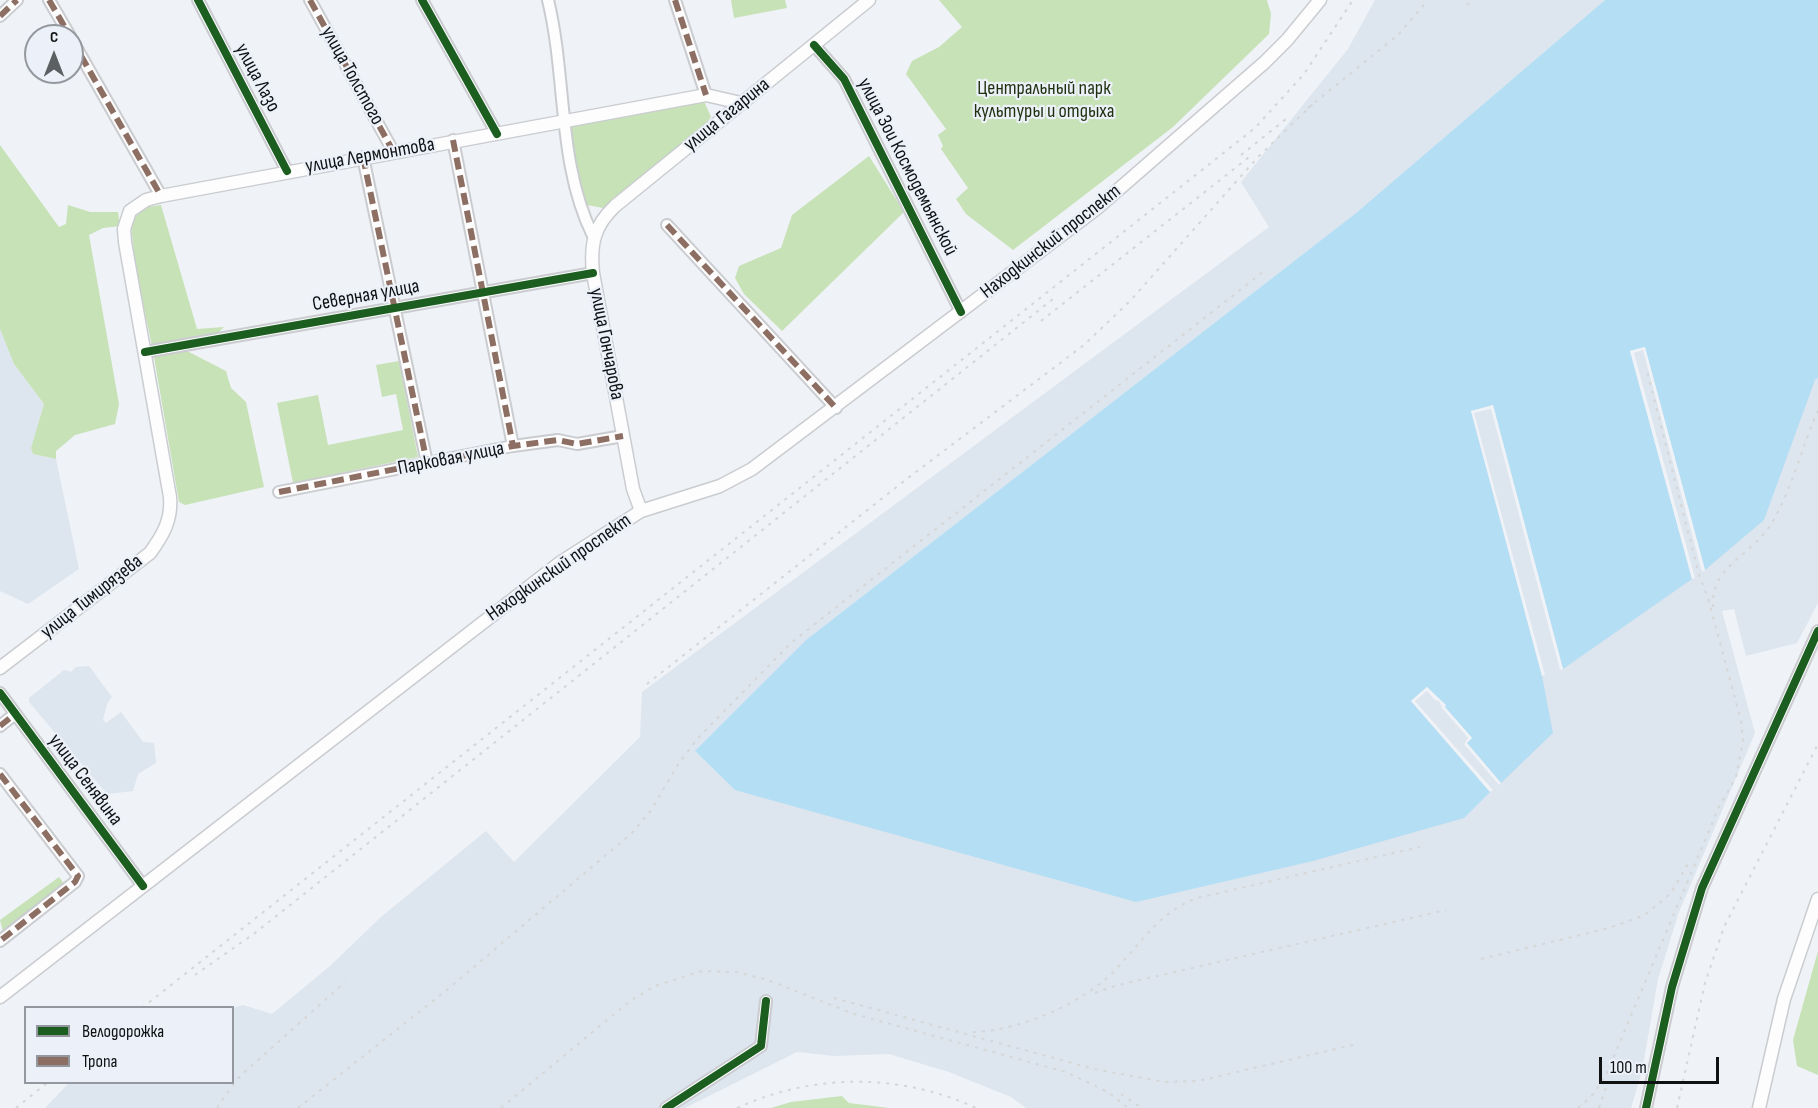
<!DOCTYPE html>
<html>
<head>
<meta charset="utf-8">
<style>
  body { margin:0 }
  #map { position:relative; width:1818px; height:1108px; overflow:hidden; background:#eff2f6; font-family:"Sofia Sans Condensed",sans-serif }
  canvas { display:block }
  .legend { position:absolute; left:24px; top:1006px; width:210px; height:78px; box-sizing:border-box; background:#ecf1f9; border:2px solid #94979d; margin:0; padding:8px 10px; list-style:none; font-size:18px; color:#0f1113 }
  .legend li { display:flex; align-items:center; gap:12px; height:30px }
  .legend b { width:30px; border:2px solid #94979d }
  .north { position:absolute; left:24px; top:24px; width:60px; height:60px; box-sizing:border-box; background:#ecf1f9; border:2px solid #94979d; border-radius:50%; rotate:0deg; font-size:16px; font-weight:700; line-height:24px; text-align:center; color:#0f1113 }
  .north::after { content:''; display:block; margin:auto; width:21px; height:27px; background:#5d6062; clip-path:polygon(50% 0,100% 100%,50% 72%,0 100%) }
  .scale { position:absolute; left:1599px; top:1057px; width:120px; height:27px; box-sizing:border-box; border:3px solid #0f1113; border-top:0; padding-left:8px; font-size:18px; line-height:21px; white-space:nowrap; color:#0f1113; -webkit-text-stroke:4px #ecf1f9; paint-order:stroke }
</style>
</head>
<body>
<div id="map">
<canvas width="1818" height="1108"></canvas>
<ul class="legend">
<li><b style="height:8px;background:#1b5e20"></b>Велодорожка</li>
<li><b style="height:8px;background:#8d6e63"></b>Тропа</li>
</ul>
<div class="north">С</div>
<div class="scale">100 m</div>
</div>
<script>
const ctx = document.querySelector('canvas').getContext('2d');
ctx.lineJoin = 'round';
function fillPath(path, color) { ctx.fillStyle = color; ctx.fill(path, 'evenodd'); }
function stroke(path, color, width, dash) { ctx.strokeStyle = color; ctx.lineWidth = width; ctx.lineCap = dash ? 'butt' : 'round'; ctx.setLineDash(dash || []); ctx.stroke(path); }
function drawText(font, color, halo, rows, align = 'center') {
  ctx.font = font + ' "Sofia Sans Condensed",sans-serif'; ctx.lineWidth = 4.5; ctx.setLineDash([]); ctx.textBaseline = 'middle'; ctx.strokeStyle = halo; ctx.fillStyle = color; for (const [text, x, y, turn = 0] of rows) {
    ctx.save(); ctx.translate(x, y); ctx.rotate((+turn || 0) * Math.PI / 180); ctx.textAlign = isNaN(turn) ? turn : align; if (halo) ctx.strokeText(text, 0, 0); ctx.fillText(text, 0, 0); ctx.restore();
  }
}
fillPath(new Path2D(`
  M1375 0H1605L1356 213 806 640 696 752 735 790 1411 701 1427 687 1439 696 1501 782 1471 411 1645 347 1815 380 1818 378V603L1797 643 1746 656 1734 609 1722 611 1755 733 1679 912 1658 979 1642 1071 1631 1108H1026L1011 1097 949 1072 889 1054 834 1056 797 1052 685 1108H45L69 1083 232 1082 233 1008 243 1005 272 1014 330 966 381 917 486 831 514 862 640 737 642 692 1269 227 1241 182 1348 49Z
  M0 329 14 364 44 404 31 448 33 454 56 459 79 569 28 604 0 591Z
  M89 666 112 697 107 704 103 720 106 723 121 712 143 742 154 743 156 763 138 774 133 791 107 794 29 702V698L64 670 71 672 76 667Z`), '#dde5ee');
fillPath(new Path2D(`
  M731 0H785L787 8 734 18Z
  M939 0H1267L1271 14 1269 34 1173 127 1013 250 966 214 956 199 968 188 941 149 943 146 938 135 946 129 906 74 912 61 939 47 962 27Z
  M704 101 711 117 705 125 603 208 582 204 570 127Z
  M0 145 59 227 66 224 68 205 90 212H118L120 226 103 228 89 235 119 404 115 424 75 435 56 451V459L33 454 31 448 44 404 14 364 0 329Z
  M869 156 904 212 782 331 744 294 735 278 739 266 781 248 792 215Z
  M161 205 197 329 224 327 216 335 152 346 135 266 131 223 142 208Z
  M187 351 226 371 231 388 246 402 264 487 185 505 179 502 154 357Z
  M399 361 418 457 293 483 277 403 318 395 328 445 403 430 396 394 382 397 376 365Z
  M59 877 65 885 3 932 0 920Z
  M1818 951V1075L1797 1066 1793 1040Z
  M842 1096 849 1103 889 1108H771L791 1102Z`), '#c7e2b7');
fillPath(new Path2D(`
  M1605 0H1818V378L1815 380 1764 520 1705 570 1645 347 1630 351 1692 579 1563 669 1493 405 1471 411 1542 676 1553 733 1501 783 1466 742 1472 738 1427 687 1411 701 1490 792 1464 818 1313 861 1136 902 735 790 695 751 806 640 1356 213Z`), '#b4def4');
fillPath(new Path2D(`
  M1645 347 1705 570 1702 572 1643 350 1634 353 1695 578 1692 579 1630 351Z
  M1493 405 1563 669 1560 670 1491 409 1474 413 1545 675 1542 676 1471 411Z
  M1427 687 1446 705 1445 707 1472 738 1467 743 1501 783 1499 785 1464 744 1468 738 1442 708 1439 701 1435 700 1427 691 1415 701 1493 790 1490 792 1411 701Z`), '#eff2f6');
const minor = new Path2D(`
  M49 0 70 36
  M198 0 287 171
  M310 0 393 151
  M422 0 497 134
  M548 0C567 78 557 163 593 236
  M675 0 706 95
  M0 16 17 0
  M72 40 161 196
  M814 45 844 79 961 312
  M453 140 513 446
  M363 157 427 463
  M667 225 836 408
  M145 352 593 273
  M279 492 513 446 558 440 577 444 623 436
  M0 693 143 886
  M0 726 15 714
  M0 774 78 876 75 882 0 941
  M666 1108 761 1046 766 1001
  M1646 1108 1672 987 1702 888 1818 631`);
const major = new Path2D(`
  M641 511 633 489 593 273C590 244 594 226 615 206L869 0
  M0 668 150 553C163 535 172 520 170 497L125 242 124 229 130 211 146 200 161 196 706 95 741 103
  M0 997 561 562 641 511 720 486 752 469 1096 209 1265 62 1287 40 1320 0
  M1759 1108 1784 999 1818 899`);
stroke(minor, '#caccd0', 14);
stroke(major, '#caccd0', 15);
stroke(minor, '#fdfdfe', 10);
stroke(major, '#fdfdfe', 12);
stroke(new Path2D(`
  M1467 5 1475 0
  M1308 108 1398 35 1428 0
  M1241 155 1286 119
  M1041 321 1253 154
  M1713 607C1710 569 1748 556 1767 530 1788 502 1803 444 1818 410
  M647 684 908 478 1084 345 1131 300 1258 157 1314 103
  M1481 959 1609 928 1645 915 1671 893 1689 862
  M195 975 255 933 1053 299
  M1095 993 1118 985 1446 910
  M834 998 1094 1069 1164 1082 1198 1081 1357 1044
  M142 1008 1255 128 1304 74 1353 0
  M973 1032C1020 1031 1087 1002 1118 967 1144 939 1160 912 1197 898L1420 847
  M1121 1094 1142 1108
  M16 1108 48 1082
  M217 1108 236 1080 345 982
  M298 1108 448 989 632 833 652 809 677 766 697 739 792 642 1263 272
  M501 1108 630 1001 655 986 702 971 736 972 768 980 854 1014 1066 1072 1108 1092 1128 1108
  M737 1108C813 1073 901 1073 976 1108
  M1578 1108 1591 1097 1606 1075 1719 807 1736 777 1743 741 1741 721 1708 598 1699 575 1647 371
  M1599 1108 1608 1082
  M1677 1108 1705 983 1724 927 1818 744`), '#d5d6d7', 2, [3, 6]);
stroke(new Path2D(`
  M49 0 70 36
  M310 0 393 151
  M675 0 706 95
  M0 16 17 0
  M72 40 161 196
  M453 140 513 446
  M363 157 427 463
  M667 225 836 408
  M279 492 513 446 558 440 577 444 623 436
  M0 726 15 714
  M0 774 78 876 75 882 0 941`), '#8d6e63', 6, [12, 6]);
stroke(new Path2D(`
  M198 0 287 171
  M422 0 497 134
  M814 45 844 79 961 312
  M145 352 593 273
  M0 693 143 886
  M666 1108 761 1046 766 1001
  M1646 1108 1672 987 1702 888 1818 631`), '#1b5e20', 8);
drawText('20px', '#0f1113', '#ecf1f9', [
  ["улица Толстого",352,76,61],
  ["улица Лазо",257,78,62],
  ["улица Гагарина",727,115,-39],
  ["улица Лермонтова",370,156,-10],
  ["улица Зои Космодемьянской",907,167,63],
  ["Находкинский проспект",1051,242,-38],
  ["Северная улица",366,296,-10],
  ["улица Гончарова",606,344,79],
  ["Парковая улица",451,459,-11],
  ["Находкинский проспект",559,568,-35],
  ["улица Тимирязева",92,597,-38],
  ["улица Сенявина",85,780,53]
]);
drawText('20px', '#1e300e', '#ecf1f9', [
  ["Центральный парк",1044,89],
  ["культуры и отдыха",1044,112]
]);
</script>
</body>
</html>
